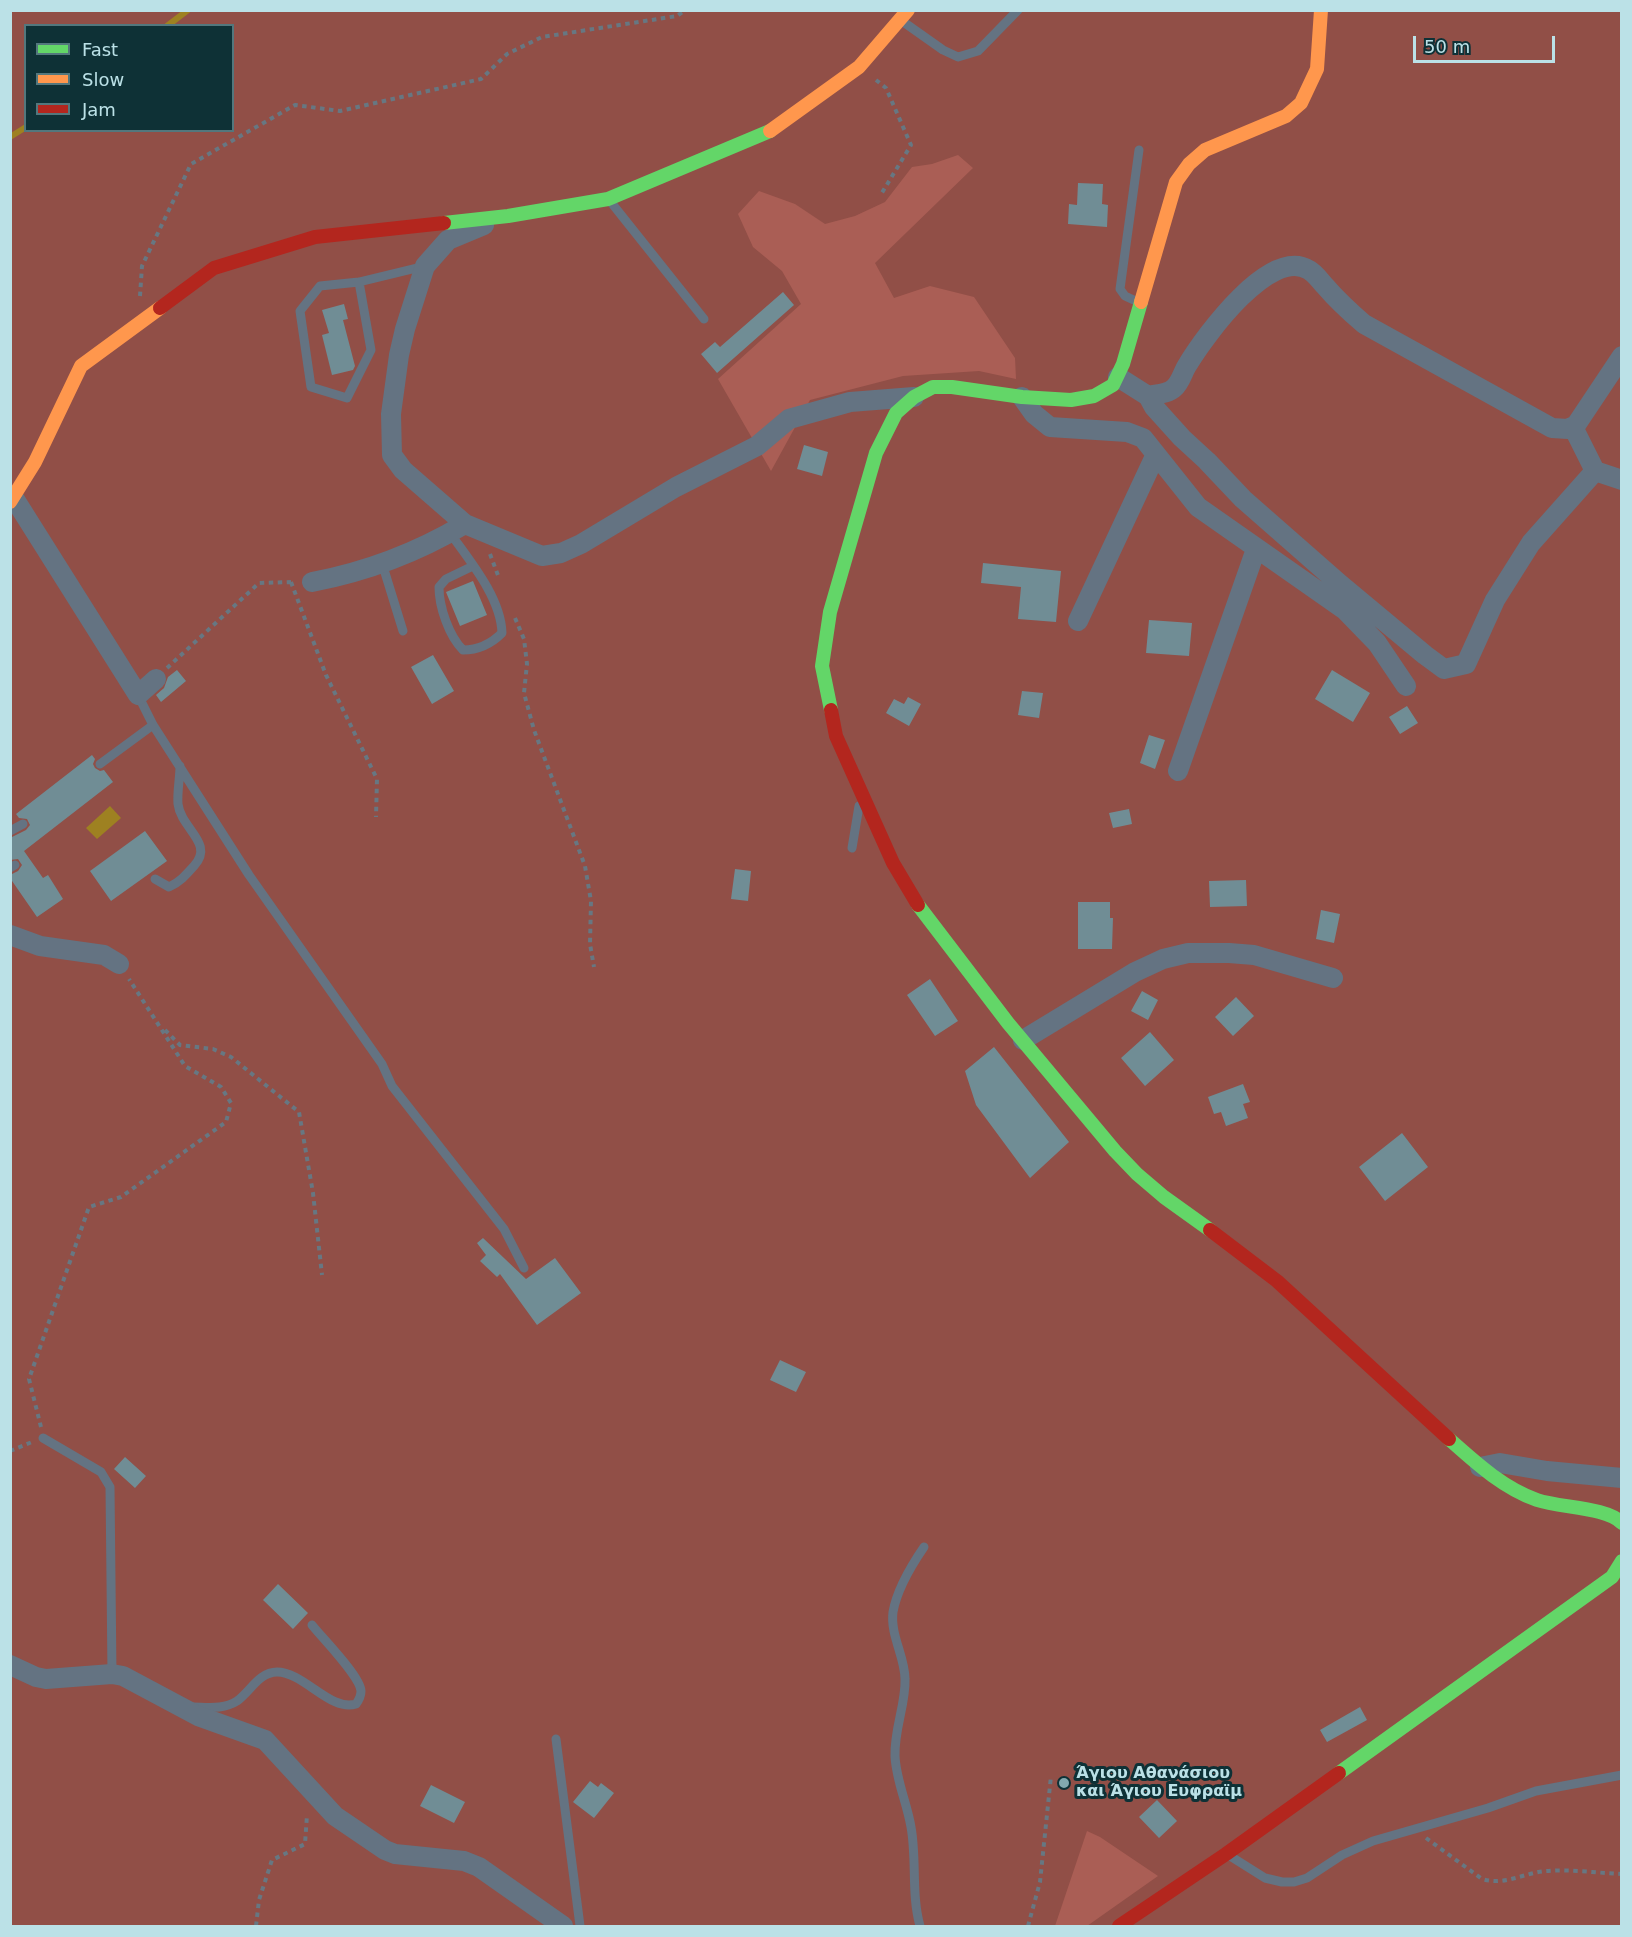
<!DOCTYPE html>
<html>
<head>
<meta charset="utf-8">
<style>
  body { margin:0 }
  #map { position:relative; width:1632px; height:1937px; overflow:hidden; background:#1a4146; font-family:"DejaVu Sans",sans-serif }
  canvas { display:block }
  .frame { position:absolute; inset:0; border:12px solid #bbe1e7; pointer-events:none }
  .legend { position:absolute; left:24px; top:24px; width:210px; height:108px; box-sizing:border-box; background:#0e3136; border:2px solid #53777d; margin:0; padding:8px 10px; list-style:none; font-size:18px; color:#bbe1e7 }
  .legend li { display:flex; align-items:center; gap:12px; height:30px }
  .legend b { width:30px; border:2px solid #53777d }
  .scale { position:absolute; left:1413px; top:36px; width:142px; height:27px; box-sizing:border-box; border:3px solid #bbe1e7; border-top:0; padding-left:8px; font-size:18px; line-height:21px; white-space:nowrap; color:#bbe1e7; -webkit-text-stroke:4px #0e3136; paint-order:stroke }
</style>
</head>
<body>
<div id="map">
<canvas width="1632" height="1937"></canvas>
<div class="frame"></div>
<ul class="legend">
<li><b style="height:8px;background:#63d668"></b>Fast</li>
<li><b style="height:8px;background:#ff974d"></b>Slow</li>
<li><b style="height:8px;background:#b3261e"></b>Jam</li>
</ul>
<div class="scale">50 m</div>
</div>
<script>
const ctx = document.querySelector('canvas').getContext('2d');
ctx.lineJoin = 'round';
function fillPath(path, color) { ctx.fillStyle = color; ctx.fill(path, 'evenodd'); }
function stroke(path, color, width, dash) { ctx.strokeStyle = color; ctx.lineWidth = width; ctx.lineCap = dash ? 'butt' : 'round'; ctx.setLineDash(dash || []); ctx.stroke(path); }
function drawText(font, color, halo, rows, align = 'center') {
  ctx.font = font + ' "DejaVu Sans",sans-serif'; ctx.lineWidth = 6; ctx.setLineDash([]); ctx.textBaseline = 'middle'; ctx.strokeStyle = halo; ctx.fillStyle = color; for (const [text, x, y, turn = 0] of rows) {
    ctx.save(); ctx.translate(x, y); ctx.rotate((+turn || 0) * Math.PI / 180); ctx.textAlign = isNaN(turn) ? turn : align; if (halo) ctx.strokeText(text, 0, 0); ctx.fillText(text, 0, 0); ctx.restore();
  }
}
fillPath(new Path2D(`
  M11 11H1621V1926H11ZM26 26H232V130H26Z`), '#914f47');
fillPath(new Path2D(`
  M958 155 973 168 875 263 894 298 930 286 974 297 1015 358 1016 379 979 371 903 376 810 400 771 471 718 379 801 304 782 271 753 247 738 214 759 191 795 204 825 224 855 216 885 202 912 167 932 164Z
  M1087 1831 1100 1837 1158 1876 1087 1926H1055Z`), '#aa5e55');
fillPath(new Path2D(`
  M110 806 121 818 97 839 86 828Z`), '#9e8121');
stroke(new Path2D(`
  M167 26 188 10
  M10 137 26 127`), '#9e8121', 6);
fillPath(new Path2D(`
  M1078 183 1103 184 1102 204 1108 205 1107 227 1068 224 1069 204 1077 205Z
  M783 292 794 305 717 373 701 354 715 342 720 347Z
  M344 304 348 319 343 320 355 366 353 370 332 375 322 335 329 333 322 310Z
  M804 445 828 452 822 476 797 469Z
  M983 563 1061 571 1056 622 1018 619 1021 587 981 583Z
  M473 581 487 615 460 626 446 592Z
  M1149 620 1192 623 1189 656 1146 653Z
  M433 655 454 691 432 704 411 667Z
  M177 670 186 681 161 702 156 695 164 688 168 677Z
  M1332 670 1370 693 1353 722 1315 699Z
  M1022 691 1043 693 1039 718 1018 715Z
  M908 697 921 704 909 726 886 713 894 699 904 704Z
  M1407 706 1418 723 1400 734 1389 717Z
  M1149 735 1165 740 1155 769 1140 763Z
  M92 755 95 759 93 764 95 768 100 771 104 770 113 782 24 851 43 878 48 875 63 899 37 917 10 878V875L18 871 22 865 18 859 10 860V838L26 830 30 825 27 819 19 818 16 814Z
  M1129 809 1132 824 1113 828 1109 813Z
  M145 831 167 861 111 901 90 871Z
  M735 869 751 871 748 901 731 899Z
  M1246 880 1247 906 1210 907 1209 881Z
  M1078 902H1110V918H1113L1112 949H1078Z
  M1321 910 1340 914 1334 943 1316 939Z
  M930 979 958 1021 935 1036 907 995Z
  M1142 991 1158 1000 1148 1020 1131 1011Z
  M1236 997 1254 1016 1233 1036 1215 1017Z
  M1150 1032 1174 1060 1145 1086 1121 1058Z
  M994 1047 1069 1142 1030 1178 976 1105 965 1071Z
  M1243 1084 1250 1102 1243 1104 1248 1118 1226 1126 1221 1112 1214 1114 1208 1097Z
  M1402 1133 1428 1167 1385 1201 1359 1167Z
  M483 1238 526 1279 555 1258 581 1293 537 1325 500 1274 497 1277 480 1261 486 1255 477 1243Z
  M780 1360 806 1372 796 1392 770 1380Z
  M125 1457 146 1476 135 1488 114 1469Z
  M278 1584 308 1613 293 1629 263 1600Z
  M1360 1707 1367 1720 1327 1742 1320 1730Z
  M590 1781 598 1787 601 1783 614 1793 594 1818 573 1802Z
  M431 1785 465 1802 454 1823 420 1806Z
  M1157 1800 1177 1821 1159 1838 1139 1817Z`), '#708d95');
stroke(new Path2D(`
  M876 80 886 88 911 145 880 196
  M140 296 142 266 191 164 295 105 340 111 481 79 507 54 542 37 677 16 685 10
  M490 554 499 578
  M291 582 326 675 377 779 376 817
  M515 618 524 639 527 664 524 693 534 730 585 866 591 901 590 944 594 967
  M167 668 259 583 291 582
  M165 1030 180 1045 213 1049 231 1057 299 1112 313 1193 322 1275
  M41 1427 29 1379 89 1207 121 1197 226 1122 231 1103 221 1087 185 1066 129 979
  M10 1451 32 1442
  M1426 1838 1482 1879C1505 1886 1523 1873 1546 1871 1570 1869 1597 1873 1622 1874
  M256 1926 259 1900 272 1860 305 1844 307 1815
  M1028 1926 1040 1882 1051 1776`), '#677782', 4, [4.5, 4.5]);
stroke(new Path2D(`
  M902 21 943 50 958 57 978 51 1018 10
  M610 201 704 319
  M359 282 371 350 347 398 311 387 300 311 320 286 359 282 425 266
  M1138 302 1125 296 1120 289 1139 150
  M450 533C470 561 501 598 502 633 491 644 478 650 463 650 449 636 439 607 439 587L446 579 473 566
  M382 563 403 631
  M138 695 153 725 249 875 382 1064 392 1086 504 1229 524 1268
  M100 764 153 725
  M10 831 23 824
  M852 848 859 806
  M10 868 15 865
  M155 879 169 887C180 882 186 875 194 866 215 843 181 829 178 804 177 792 180 778 180 766
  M43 1438 101 1472 110 1487 112 1674
  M192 1707C207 1707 223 1710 237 1701 250 1692 259 1672 277 1672 304 1672 330 1712 356 1704 359 1700 361 1697 361 1691 360 1676 323 1639 312 1625
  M556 1739 580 1926
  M1230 1856 1265 1878 1282 1882H1294L1307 1878 1342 1855 1373 1841 1488 1808 1536 1791 1622 1775
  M920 1926C911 1894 917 1860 911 1827 907 1803 896 1780 895 1756 894 1729 906 1704 905 1679 905 1657 890 1635 893 1612 897 1589 911 1566 924 1547`), '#647382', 9);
stroke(new Path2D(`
  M484 225 448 240 425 266 405 329 399 355 391 414 392 455 403 470 465 524 542 556 561 553 581 544 676 487 757 446 789 419 850 402 914 397
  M1118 377 1148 396 1154 407 1182 438 1207 461 1243 499 1341 585 1425 655 1444 669 1466 664 1495 600 1531 543 1595 471
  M1148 396C1156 394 1168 394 1174 388 1181 382 1183 371 1188 364 1205 336 1270 246 1309 270 1316 274 1320 281 1325 286 1337 300 1350 312 1364 324L1552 428 1568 429 1576 425 1622 356
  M1022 397 1034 414 1050 427 1127 432 1143 438 1198 507 1345 610 1377 643 1406 686
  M1573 427 1595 471 1622 480
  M14 498 138 695 156 679
  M312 582C365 572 418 552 465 524
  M1078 621 1156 454
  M1178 771 1256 549
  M10 935 40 946 104 955 119 964
  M1023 1040 1135 972 1163 959 1188 953H1229L1254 955 1333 978
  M1480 1467 1500 1463 1547 1471 1622 1478
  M10 1665 36 1677 46 1679 112 1674 123 1676 198 1716 265 1740 335 1816 385 1850 395 1854 464 1861 479 1867 563 1926`), '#647382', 20);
stroke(new Path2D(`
  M444 223 508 216 608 199 770 131
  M831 710 822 666 830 612 876 453 896 413 914 397 933 387H952L1022 397 1071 400 1094 396 1113 385 1123 364 1141 302
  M918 905 1008 1023 1115 1151 1137 1174 1164 1197 1210 1230
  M1449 1439C1476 1463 1503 1488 1537 1500 1561 1508 1606 1507 1622 1523
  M1339 1773 1612 1577 1622 1561`), '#63d668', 14);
stroke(new Path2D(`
  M770 131 859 67 908 10
  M1141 302 1176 182 1189 164 1205 150 1286 116 1301 103 1317 69 1321 10
  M10 502 35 462 81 366 160 308`), '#ff974d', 14);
stroke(new Path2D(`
  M160 308 214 268 315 237 444 223
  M831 710 836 736 893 863 918 905
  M1210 1230 1277 1281 1449 1439
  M1119 1926 1226 1854 1339 1773`), '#b3261e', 14);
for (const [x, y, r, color] of [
  [1064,1783,6,"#83a9af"]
]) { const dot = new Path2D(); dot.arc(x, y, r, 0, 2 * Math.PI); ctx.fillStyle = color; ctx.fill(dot); stroke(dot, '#0e3136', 2); }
drawText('bold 16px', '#bbe1e7', '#0e3136', [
  ["Άγιου Αθανάσιου",1076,1774],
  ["και Άγιου Ευφραϊμ",1076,1792]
], 'left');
</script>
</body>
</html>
